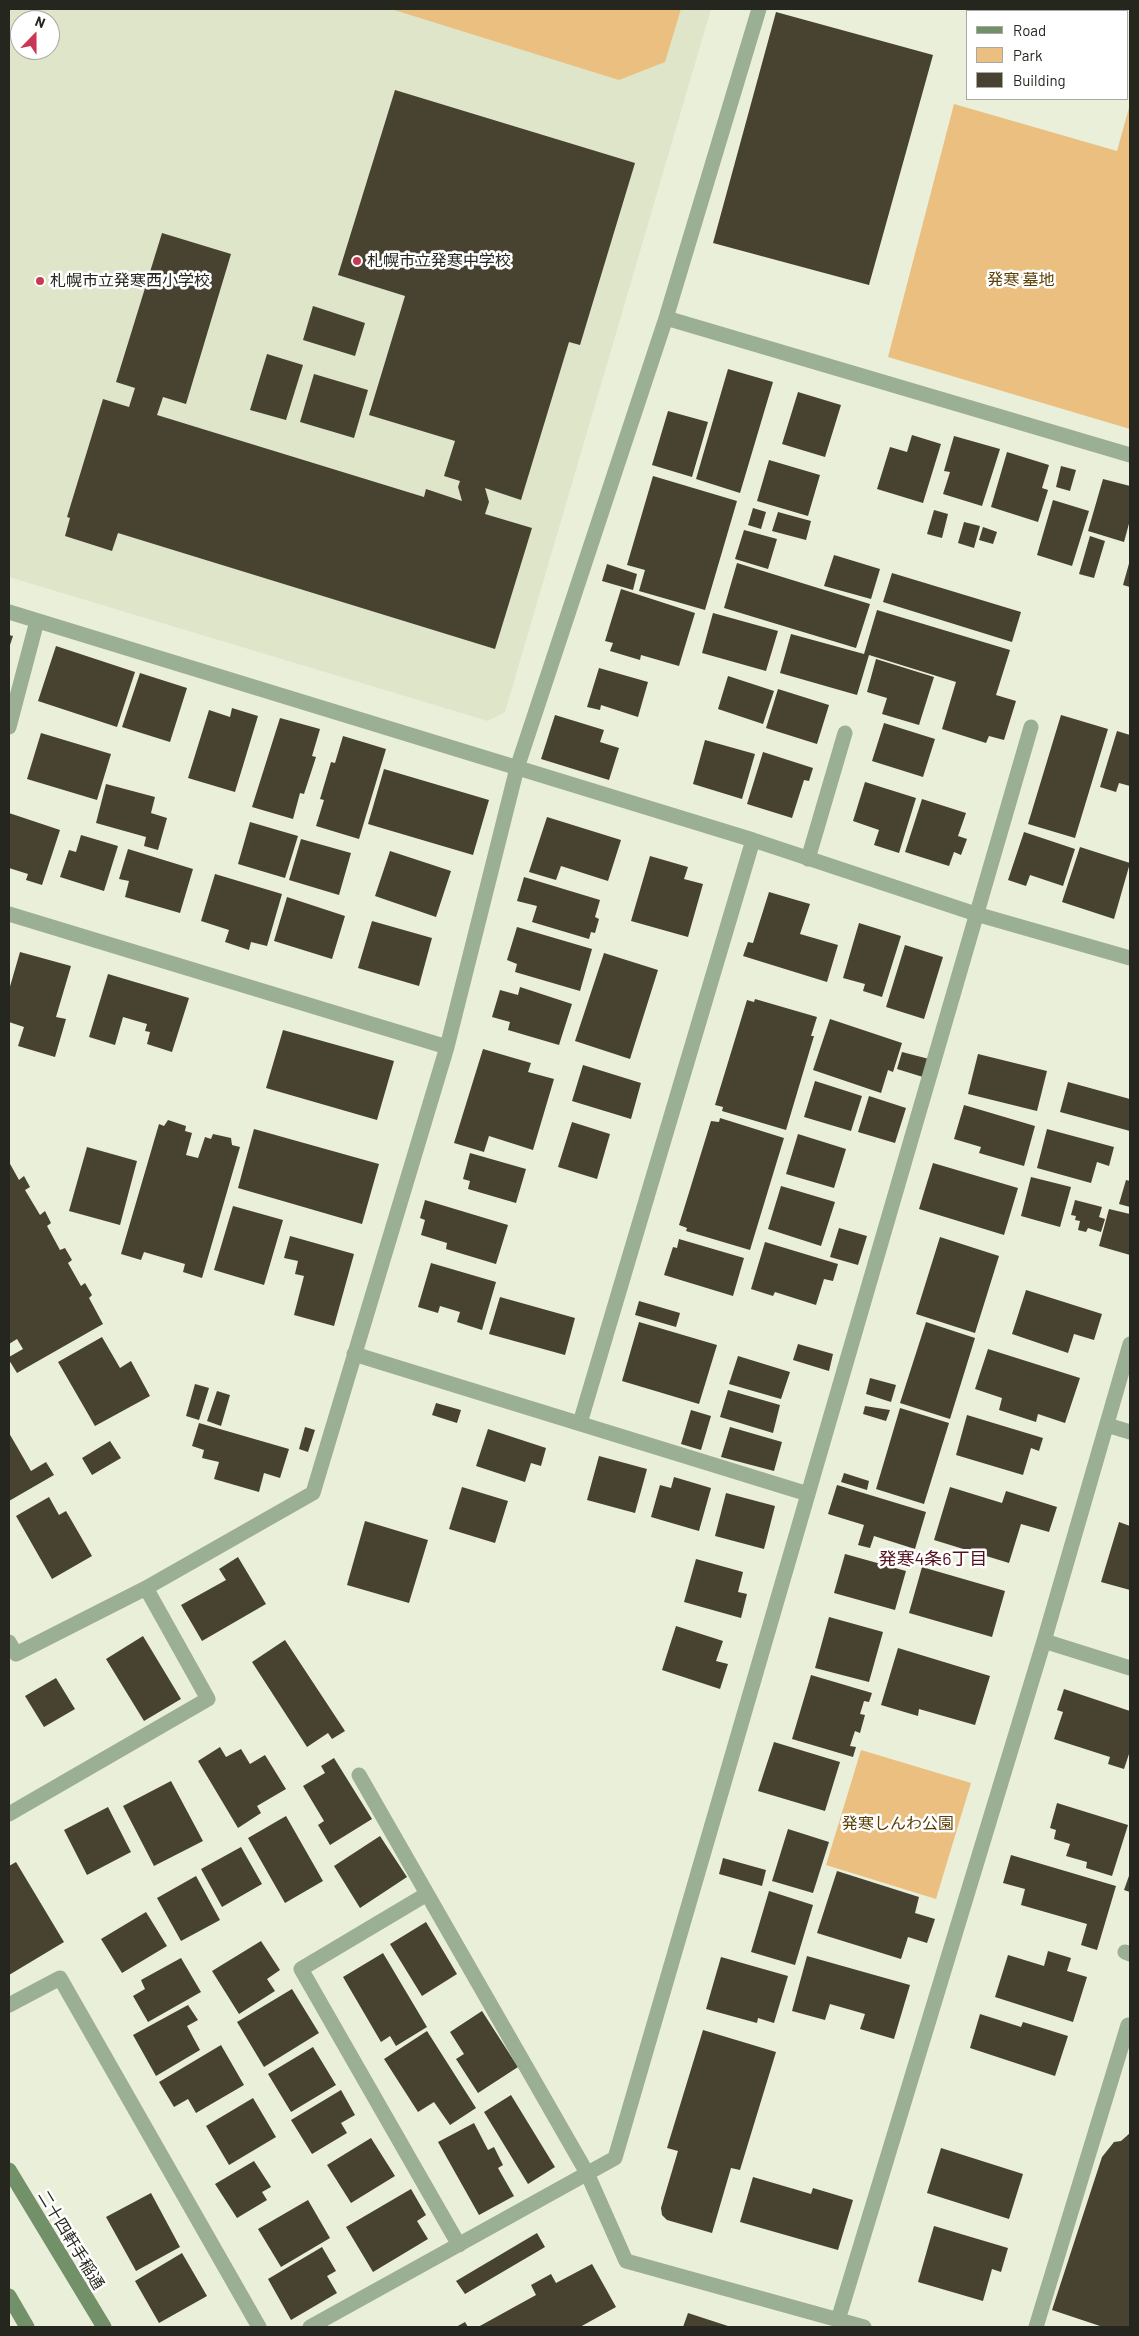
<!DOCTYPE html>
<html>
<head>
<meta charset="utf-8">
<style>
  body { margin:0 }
  #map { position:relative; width:1139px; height:2336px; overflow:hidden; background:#eaefd9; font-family:Barlow,sans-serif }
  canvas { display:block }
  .frame { position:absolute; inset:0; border:10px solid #25271e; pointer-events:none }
  .legend { position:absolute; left:966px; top:10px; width:162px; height:90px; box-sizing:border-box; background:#fff; border:1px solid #a8a9a5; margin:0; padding:6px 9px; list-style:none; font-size:15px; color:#25271e }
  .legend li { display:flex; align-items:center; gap:10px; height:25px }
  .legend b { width:25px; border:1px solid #a8a9a5 }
  .north { position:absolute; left:10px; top:10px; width:50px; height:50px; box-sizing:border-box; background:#fff; border:1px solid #a8a9a5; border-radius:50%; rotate:22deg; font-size:14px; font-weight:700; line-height:20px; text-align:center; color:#25271e }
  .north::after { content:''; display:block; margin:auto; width:18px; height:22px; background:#c83853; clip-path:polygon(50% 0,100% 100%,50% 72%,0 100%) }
</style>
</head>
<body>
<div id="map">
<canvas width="1139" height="2336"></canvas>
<div class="frame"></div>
<ul class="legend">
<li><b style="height:6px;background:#729168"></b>Road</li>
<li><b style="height:14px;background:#ebbf7f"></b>Park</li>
<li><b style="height:14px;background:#484331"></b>Building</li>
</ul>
<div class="north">N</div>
</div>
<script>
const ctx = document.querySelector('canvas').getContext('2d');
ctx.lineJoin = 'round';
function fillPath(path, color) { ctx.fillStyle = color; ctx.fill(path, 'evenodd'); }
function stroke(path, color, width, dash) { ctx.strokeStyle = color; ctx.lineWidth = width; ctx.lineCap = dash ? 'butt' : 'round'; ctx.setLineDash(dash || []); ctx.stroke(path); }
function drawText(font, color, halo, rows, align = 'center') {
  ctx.font = font + ' Barlow,"Noto Sans JP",sans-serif'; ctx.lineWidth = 5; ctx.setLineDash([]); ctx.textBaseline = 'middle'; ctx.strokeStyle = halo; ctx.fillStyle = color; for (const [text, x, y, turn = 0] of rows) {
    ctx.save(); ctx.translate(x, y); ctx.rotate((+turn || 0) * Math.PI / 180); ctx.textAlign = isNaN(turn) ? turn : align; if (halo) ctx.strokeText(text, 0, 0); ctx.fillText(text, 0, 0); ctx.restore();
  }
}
fillPath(new Path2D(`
  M9 9H711L505 712 488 721 9 577ZM20 20H50V50H20Z`), '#dee5c8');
fillPath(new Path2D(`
  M391 9H681L665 62 619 80Z
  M954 104 1117 151 1130 104V429L888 357Z
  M861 1750 971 1783 936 1899 826 1865Z`), '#ebbf7f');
fillPath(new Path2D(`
  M776 12 933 55 869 285 713 243Z
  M395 90 635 163 580 345 569 342 521 500 485 488 489 502 485 514 532 528 495 649 118 533 112 551 65 536 70 518 67 517 103 399 129 407 135 388 116 382 162 233 231 254 186 404 163 397 157 415 424 497 426 489 462 501 458 487 460 481 444 476 455 441 369 415 405 296 338 275Z
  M313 306 365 323 355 356 303 340Z
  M267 354 303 365 286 420 250 410Z
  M728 369 773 382 740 493 696 479Z
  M314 374 368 390 354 438 300 422Z
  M798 392 841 405 825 457 782 444Z
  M668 411 708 422 692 477 652 465Z
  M912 435 941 444 923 503 877 489 890 447 907 452Z
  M954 436 1000 449 982 506 943 494 950 472 944 471Z
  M1007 452 1049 465 1042 488 1048 490 1038 522 991 507Z
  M769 460 820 475 808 516 757 501Z
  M1061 466 1076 470 1070 491 1056 487Z
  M653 476 737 501 705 610 639 591 645 570 627 565Z
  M1103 479 1130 486V520L1124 542 1088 531Z
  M1053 500 1089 511 1072 566 1037 555Z
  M753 508 766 512 761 529 748 525Z
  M934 510 948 514 942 538 927 534Z
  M778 512 811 521 806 540 772 531Z
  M964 522 980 526 974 548 958 543Z
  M983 527 997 532 993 544 979 540Z
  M744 530 777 539 768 569 735 559Z
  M1090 536 1105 541 1094 578 1079 574Z
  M834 555 880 569 871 599 824 586Z
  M1130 560V587L1123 585Z
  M737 563 870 604 856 648 724 608Z
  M607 564 637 574 633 590 602 581Z
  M892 573 1021 612 1012 642 883 602Z
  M621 589 695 613 679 666 641 655 640 660 610 651 613 643 605 641Z
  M877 610 1010 650 996 695 1016 701 1004 740 989 736 986 743 942 729 956 682 869 655 857 695 780 673 791 634 864 654Z
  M713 613 778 631 766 671 702 653Z
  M9 635 13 636 9 648Z
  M56 646 135 672 117 727 38 701Z
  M876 659 934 677 919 725 882 714 887 698 867 692Z
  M599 668 648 682 638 717 601 705 600 710 587 707Z
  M140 673 187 688 170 742 122 727Z
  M728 676 774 691 763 724 718 709Z
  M778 689 829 705 817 744 766 728Z
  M232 708 258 716 235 792 188 778 209 710 230 717Z
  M555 715 604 730 600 742 619 748 609 780 541 759Z
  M1061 715 1108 729 1075 838 1028 824Z
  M280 718 320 729 312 756 316 757 304 794 300 793 293 819 252 807Z
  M884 723 935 739 923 777 872 761Z
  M1117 731 1130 735V786L1119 783 1116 792 1100 787Z
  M41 733 111 754 97 800 27 779Z
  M343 736 386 749 359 839 316 826 324 800 320 799 331 762 335 763Z
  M705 740 755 754 742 799 693 784Z
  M763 752 813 768 809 781 804 780 792 818 747 804Z
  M384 769 489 800 473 855 368 824Z
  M865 782 916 798 899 853 874 845 879 830 853 821Z
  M106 784 155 797 151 813 167 818 158 850 144 846 146 837 96 823Z
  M922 799 966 813 958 836 967 839 961 855 954 852 949 866 905 852Z
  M9 813 60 830 42 885 26 880 28 874 9 868Z
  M547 817 621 840 608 881 561 866 556 880 529 872Z
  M250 822 298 836 285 878 238 864Z
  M1024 832 1075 849 1063 886 1030 875 1026 886 1008 880Z
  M81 835 118 846 104 891 60 877 69 850 76 852Z
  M301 839 351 853 339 895 289 880Z
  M1080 847 1130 863 1114 919 1062 902Z
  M128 849 193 869 180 913 125 897 129 881 119 879Z
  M390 851 451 871 436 917 375 896Z
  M650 856 688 867 684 879 703 884 688 937 631 921Z
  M215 874 282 894 267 946 251 942 249 950 225 942 229 930 201 921Z
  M524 877 600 900 595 917 599 919 595 933 591 932 589 939 532 922 537 906 517 901Z
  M769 892 810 904 800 934 838 945 827 982 743 956 748 942 753 943Z
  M287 897 345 916 332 959 274 941Z
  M372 921 432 938 419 986 358 968Z
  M859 923 901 936 882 997 863 991 865 984 843 978Z
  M517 927 592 949 580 991 515 972 517 964 507 960Z
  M905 945 943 957 924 1019 886 1007Z
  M20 952 71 966 56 1017 66 1019 55 1057 18 1046 24 1027 9 1022V990Z
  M604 953 658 970 630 1059 575 1041Z
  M108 974 189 998 172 1052 147 1044 150 1032 145 1031 147 1024 123 1017 115 1045 89 1037Z
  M520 987 572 1004 559 1045 508 1030 510 1022 492 1017 500 990 518 995Z
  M755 999 817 1017 811 1036H814L786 1130 722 1111 723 1107 715 1105 747 1000 754 1002Z
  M830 1019 902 1043 893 1072 888 1070 881 1093 813 1070Z
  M283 1030 394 1061 377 1120 266 1088Z
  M483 1049 531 1063 528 1072 554 1079 533 1150 489 1136 484 1152 454 1143Z
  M902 1052 929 1059 923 1077 897 1069Z
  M978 1054 1047 1071 1037 1111 968 1094Z
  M583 1065 641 1083 631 1119 572 1101Z
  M815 1081 862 1096 851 1131 804 1117Z
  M1068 1082 1130 1099V1131L1060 1112Z
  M869 1096 906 1108 895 1143 858 1132Z
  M964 1105 1035 1126 1024 1166 979 1153 981 1147 954 1139Z
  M720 1118 784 1138 750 1250 686 1231 687 1228 679 1225 711 1121 719 1122Z
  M168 1120 186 1126 185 1131 192 1133 186 1155 198 1158 205 1137 211 1139 213 1134 231 1138 232 1145 240 1147 202 1278 183 1272 185 1264 144 1252 141 1260 121 1254 159 1124 164 1126Z
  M572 1122 610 1134 597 1179 558 1167Z
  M254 1129 379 1164 362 1224 238 1188Z
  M1047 1129 1114 1147 1109 1166 1097 1162 1091 1183 1037 1168Z
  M798 1134 846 1149 834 1188 786 1174Z
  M87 1147 137 1161 120 1225 69 1211Z
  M470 1153 526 1169 516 1203 468 1189 470 1181 463 1179Z
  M9 1162 19 1180 24 1176 30 1187 25 1190 40 1215 45 1211 51 1223 47 1226 60 1250 65 1248 72 1260 68 1263 81 1286 85 1283 92 1295 89 1298 103 1324 17 1373 9 1360V1357L23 1349 17 1339 9 1344Z
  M933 1163 1018 1188 1004 1235 919 1209Z
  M1031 1177 1071 1187 1060 1227 1021 1216Z
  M1126 1180 1130 1181V1207L1119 1204Z
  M781 1186 835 1202 821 1246 768 1229Z
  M425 1200 508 1225 496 1264 446 1249 447 1243 421 1235 425 1220 420 1218Z
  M1075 1200 1102 1207 1099 1217 1105 1219 1101 1232 1088 1228 1086 1232 1078 1230 1080 1221 1075 1220 1076 1216 1071 1215Z
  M233 1206 283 1220 264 1285 214 1270Z
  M1109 1209 1130 1214V1255L1099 1246Z
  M839 1228 867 1236 858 1265 830 1257Z
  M290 1236 354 1254 334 1326 294 1315 304 1276 295 1274 298 1261 284 1258Z
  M940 1237 999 1256 975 1333 916 1314Z
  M679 1239 744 1258 733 1296 664 1275 673 1247 677 1248Z
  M765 1242 838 1264 833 1281 824 1279 816 1305 775 1292 773 1296 751 1289Z
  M431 1263 496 1282 482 1330 457 1322 460 1312 440 1306 438 1313 418 1307Z
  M1026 1290 1102 1314 1094 1340 1074 1334 1068 1353 1012 1334Z
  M500 1297 575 1318 565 1355 489 1334Z
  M639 1301 680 1313 676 1327 635 1315Z
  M639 1322 717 1345 699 1404 622 1381Z
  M926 1322 975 1338 950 1419 900 1403Z
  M102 1337 120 1368 131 1361 150 1396 95 1426 58 1362Z
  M798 1344 833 1354 829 1371 793 1360Z
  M988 1349 1080 1378 1065 1423 1038 1414 1036 1422 999 1410 1002 1398 975 1389Z
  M738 1356 790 1372 781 1399 729 1384Z
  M870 1378 896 1385 891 1402 866 1394Z
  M195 1384 209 1388 199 1420 186 1416Z
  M728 1390 780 1405 773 1433 720 1417Z
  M217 1391 230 1395 221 1426 207 1421Z
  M436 1403 461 1410 457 1423 432 1415Z
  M865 1406 890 1410 886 1421 863 1414Z
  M900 1408 949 1423 924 1504 876 1489Z
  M691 1410 711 1416 701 1450 681 1444Z
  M967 1415 1043 1438 1039 1451 1031 1448 1023 1475 956 1455Z
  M199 1423 289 1449 280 1478 264 1473 259 1492 214 1479 219 1462 202 1458 204 1450 192 1446Z
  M305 1427 315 1430 308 1452 299 1449Z
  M730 1427 782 1442 774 1471 721 1457Z
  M488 1429 546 1448 541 1466 531 1463 525 1482 476 1466Z
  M9 1433 31 1471 46 1462 54 1475 9 1501Z
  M110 1441 121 1458 92 1475 82 1458Z
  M599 1456 647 1469 635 1513 587 1500Z
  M844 1473 869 1481 867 1490 841 1482Z
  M674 1477 711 1488 699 1531 651 1517 660 1485 671 1488Z
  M837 1485 926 1512 915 1549 874 1536 870 1548 858 1545 864 1525 828 1514Z
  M462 1487 508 1501 495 1543 449 1529Z
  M950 1487 1002 1503 1006 1491 1057 1507 1049 1532 1021 1524 1009 1563 934 1540Z
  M726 1493 775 1506 764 1549 715 1536Z
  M49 1497 59 1515 66 1511 92 1556 52 1579 16 1516Z
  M365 1521 428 1540 409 1603 347 1585Z
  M1119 1522 1130 1526V1590L1101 1582Z
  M845 1554 906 1571 895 1610 834 1593Z
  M238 1557 266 1604 202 1641 181 1605 226 1580 219 1569Z
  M696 1559 743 1572 738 1592 747 1594 741 1618 684 1602Z
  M922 1567 1005 1591 992 1637 909 1613Z
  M829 1617 883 1632 869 1682 815 1668Z
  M676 1626 723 1641 716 1661 728 1664 720 1689 662 1670Z
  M143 1636 181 1699 144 1721 106 1659Z
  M285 1640 345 1731 332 1739 328 1733 307 1747 252 1662Z
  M898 1648 990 1676 975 1725 919 1709 918 1716 881 1705Z
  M811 1675 872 1693 869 1702 864 1701 860 1714 865 1715 860 1733 855 1731 850 1746 856 1747 853 1757 792 1739Z
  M56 1678 75 1709 44 1727 25 1696Z
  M1064 1689 1130 1711V1751L1124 1769 1108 1764 1110 1757 1054 1739 1063 1712 1057 1710Z
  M774 1742 840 1762 825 1811 758 1791Z
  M220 1747 226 1757 241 1749 250 1764 265 1755 286 1789 257 1806 261 1813 238 1828 198 1761Z
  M334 1758 372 1819 330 1845 318 1825 324 1821 303 1786 325 1773 321 1766Z
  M171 1781 203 1841 154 1866 123 1806Z
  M1057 1803 1128 1825 1112 1876 1086 1868 1087 1862 1066 1856 1070 1844 1054 1839 1056 1830 1050 1828Z
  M108 1807 131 1852 87 1875 64 1830Z
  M286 1816 323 1881 285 1903 248 1838Z
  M788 1829 829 1842 813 1893 772 1881Z
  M380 1836 407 1877 360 1908 334 1866Z
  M241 1847 262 1884 222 1907 201 1869Z
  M1011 1855 1116 1886 1097 1950 1081 1945 1087 1924 1021 1905 1025 1889 1003 1883Z
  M723 1858 766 1870 762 1886 719 1874Z
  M16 1862 64 1942 9 1975V1866Z
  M837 1871 919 1897 915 1913 935 1919 927 1943 908 1937 901 1959 817 1933Z
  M1130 1873V1892L1124 1890Z
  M196 1876 220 1920 181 1941 157 1898Z
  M769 1891 813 1905 795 1965 751 1952Z
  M146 1912 167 1946 122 1973 101 1939Z
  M426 1922 457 1974 422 1996 390 1944Z
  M261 1941 280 1970 267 1979 275 1991 239 2014 212 1971Z
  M1048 1951 1071 1958 1067 1971 1087 1977 1073 2022 995 1997 1008 1955 1044 1966Z
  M383 1953 427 2027 396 2046 390 2036 381 2042 343 1977Z
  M807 1956 910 1985 894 2039 860 2029 865 2014 830 2004 825 2020 792 2011Z
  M721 1957 788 1976 774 2023 758 2018 757 2023 706 2009Z
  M181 1958 201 1992 148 2022 133 1996 145 1989 141 1980Z
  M292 1989 319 2033 264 2067 237 2022Z
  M188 2005 198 2020 187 2026 200 2050 156 2076 133 2035Z
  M482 2011 518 2067 478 2093 456 2059 464 2054 450 2032Z
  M980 2014 1021 2027 1023 2022 1068 2036 1055 2076 970 2048Z
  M703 2030 776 2052 740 2170 731 2168 712 2233 667 2220 662 2215 661 2208 678 2151 667 2148Z
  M427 2031 476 2108 450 2125 434 2102 418 2112 384 2059Z
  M221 2045 244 2085 196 2113 188 2099 174 2107 159 2082Z
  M313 2047 336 2085 291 2112 268 2074Z
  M341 2090 355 2115 341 2123 347 2133 312 2154 291 2120Z
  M511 2095 555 2167 528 2184 484 2112Z
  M253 2098 276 2137 229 2165 206 2126Z
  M474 2123 488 2150 494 2147 503 2165 498 2168 514 2196 479 2215 438 2142Z
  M1130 2133V2327H1103L1052 2310 1102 2157 1114 2142 1121 2141Z
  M371 2138 395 2176 351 2203 327 2165Z
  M941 2148 1023 2174 1009 2219 927 2193Z
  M254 2161 271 2187 262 2192 267 2200 237 2218 215 2184Z
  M753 2177 811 2194 813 2188 853 2200 838 2250 740 2222Z
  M411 2189 426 2215 417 2221 428 2239 373 2272 346 2227Z
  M151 2193 180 2247 136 2271 106 2217Z
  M308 2200 330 2238 281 2267 258 2229Z
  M934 2226 1008 2248 1001 2272 992 2269 983 2301 918 2282Z
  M537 2233 545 2247 465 2294 456 2281Z
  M322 2247 336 2271 327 2276 337 2293 291 2320 268 2279Z
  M182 2253 207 2296 159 2323 135 2281Z
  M592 2264 616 2307 580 2327H478L536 2295 531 2285 551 2274 556 2283Z
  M688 2313 731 2327H683Z
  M465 2322 468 2327H456Z`), '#484331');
stroke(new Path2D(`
  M808 859 845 733
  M1036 2327 1128 2025 1130 2026`), '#9aaf93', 15);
stroke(new Path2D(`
  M666 318 1130 455
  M9 612 753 840 976 914 1130 958
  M9 727 37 621
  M9 914 447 1047
  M354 1354 808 1494
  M580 1423 753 840
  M1107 1425 1130 1432
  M1044 1641 1130 1668
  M9 1642 16 1654 146 1588 313 1493 447 1047 517 768 666 318 759 9
  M359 1775 587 2173 626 2261 864 2327
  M9 1814 208 1699 146 1588
  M427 1894 301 1969 459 2245
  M1125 1952 1130 1954
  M9 2005 60 1978 259 2327
  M838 2320 1044 1641 1130 1344
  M310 2327 615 2158 1031 727`), '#9aaf93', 15);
stroke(new Path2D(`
  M9 2170 104 2327
  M9 2296 27 2327`), '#729168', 15);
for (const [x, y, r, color] of [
  [357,261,5,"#c83853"],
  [40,281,5,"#c83853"]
]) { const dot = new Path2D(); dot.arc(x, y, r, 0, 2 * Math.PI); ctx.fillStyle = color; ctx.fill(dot); stroke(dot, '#fff', 2); }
drawText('16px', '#25271e', '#fff', [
  ["札幌市立発寒中学校",367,261],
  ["札幌市立発寒西小学校",50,281]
], 'left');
drawText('16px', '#5b3d02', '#fff', [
  ["発寒 墓地",1021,280],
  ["発寒しんわ公園",898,1824]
]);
drawText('16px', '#25271e', '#fff', [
  ["二十四軒手稲通",71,2240,59]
]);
drawText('18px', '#55101d', '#fff', [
  ["発寒4条6丁目",933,1559]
]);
</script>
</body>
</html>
